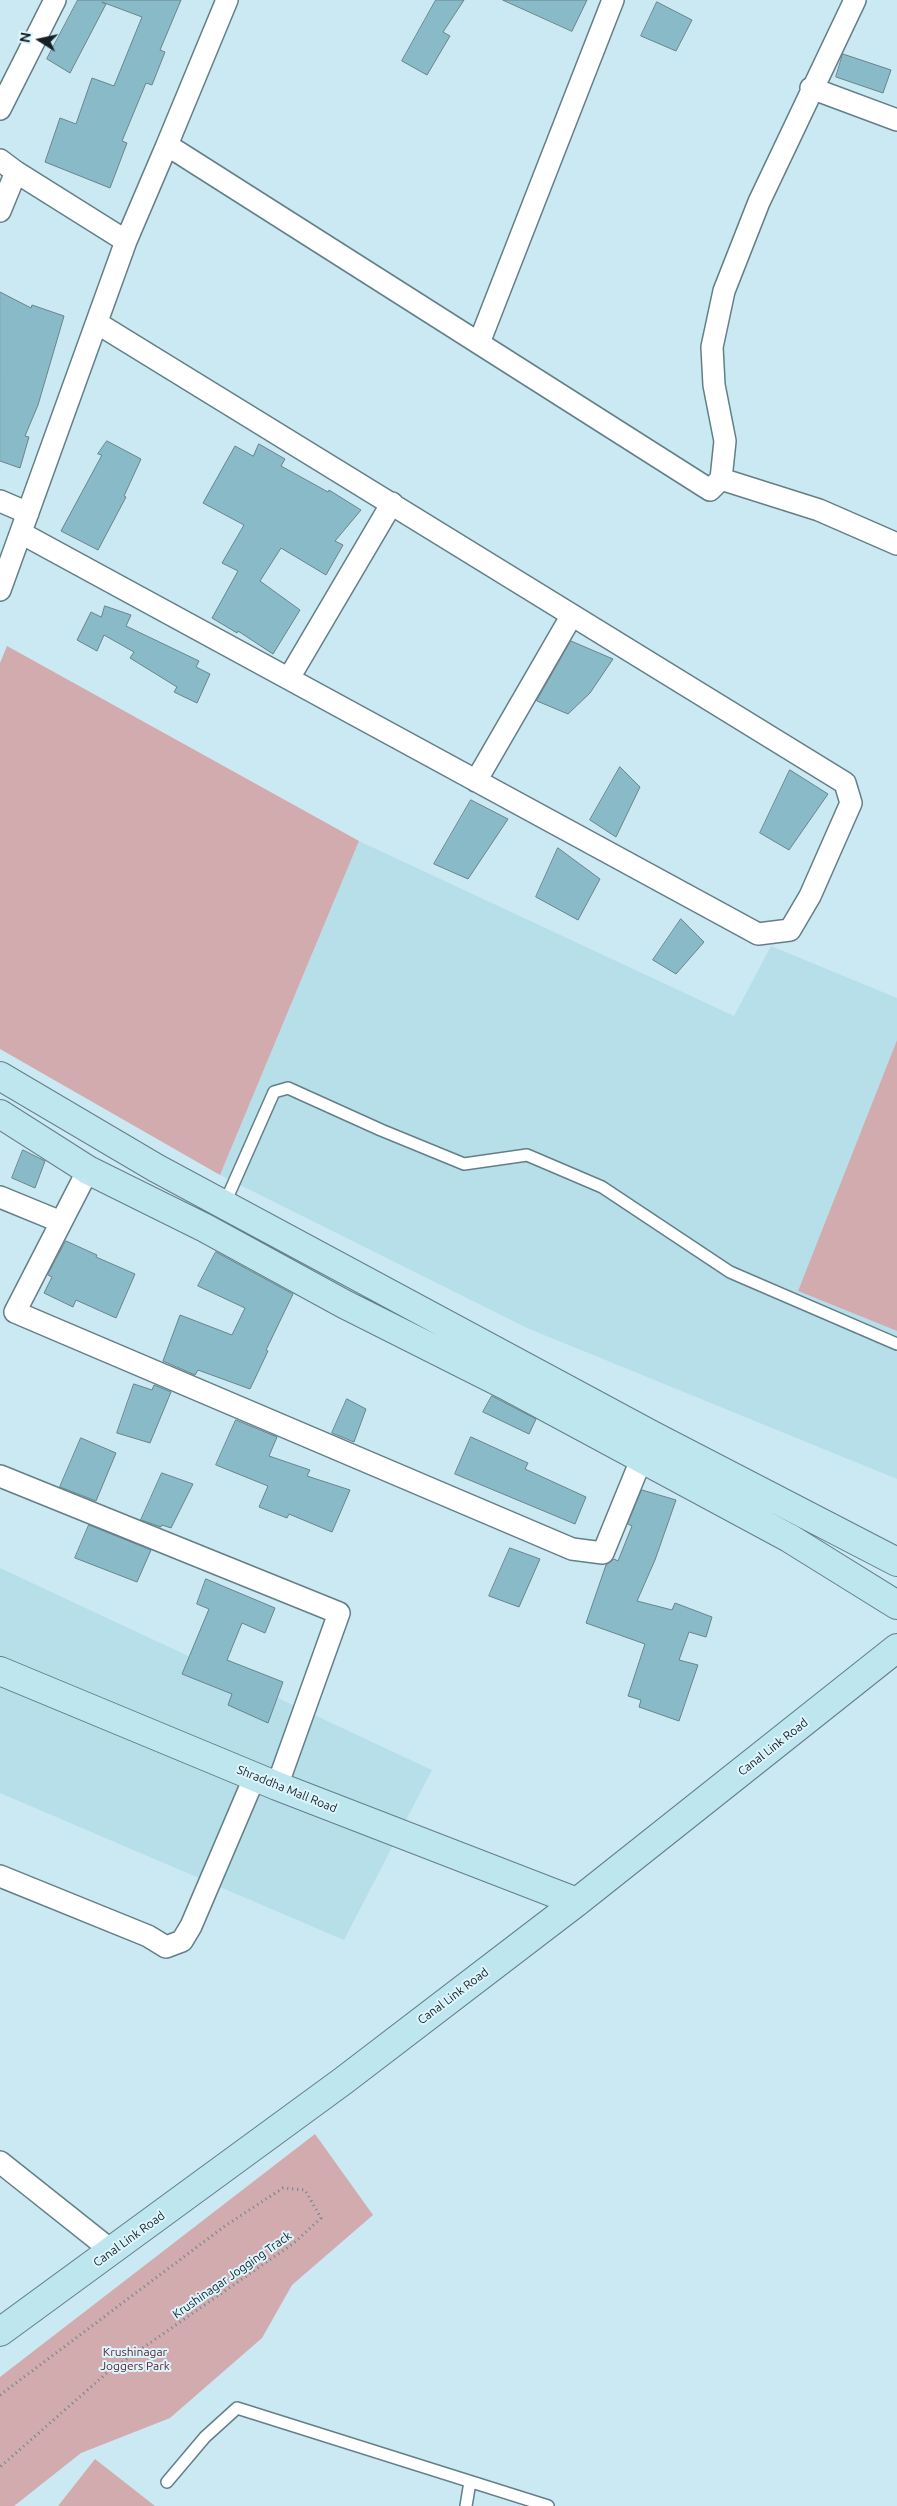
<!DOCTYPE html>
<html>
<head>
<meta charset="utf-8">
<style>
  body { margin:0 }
  #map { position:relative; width:897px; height:2506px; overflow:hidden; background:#cbe9f2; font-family:Ubuntu,sans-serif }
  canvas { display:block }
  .north { position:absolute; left:15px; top:15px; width:50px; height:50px; -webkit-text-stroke:4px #ddf5fd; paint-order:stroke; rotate:280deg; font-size:14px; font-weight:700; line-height:20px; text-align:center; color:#152124 }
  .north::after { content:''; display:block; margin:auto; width:18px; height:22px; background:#152124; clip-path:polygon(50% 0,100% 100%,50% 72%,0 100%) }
</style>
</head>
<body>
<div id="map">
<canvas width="897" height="2506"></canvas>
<div class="north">N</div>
</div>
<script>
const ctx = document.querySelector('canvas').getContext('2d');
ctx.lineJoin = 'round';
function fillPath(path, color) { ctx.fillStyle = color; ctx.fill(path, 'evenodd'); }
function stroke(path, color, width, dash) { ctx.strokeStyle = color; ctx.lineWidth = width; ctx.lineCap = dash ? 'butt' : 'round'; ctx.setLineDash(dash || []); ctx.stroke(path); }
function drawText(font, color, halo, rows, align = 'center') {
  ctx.font = font + ' Ubuntu,sans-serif'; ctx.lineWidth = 4; ctx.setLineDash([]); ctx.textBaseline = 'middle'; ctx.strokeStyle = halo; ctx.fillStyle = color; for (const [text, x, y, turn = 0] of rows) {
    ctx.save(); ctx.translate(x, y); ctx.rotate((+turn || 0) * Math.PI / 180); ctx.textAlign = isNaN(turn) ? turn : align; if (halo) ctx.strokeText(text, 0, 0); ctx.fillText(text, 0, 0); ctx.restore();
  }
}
fillPath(new Path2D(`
  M359 841 734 1016 771 946 897 998V1040L798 1291 897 1331V1479L527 1328 220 1175Z
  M0 1568 432 1770 344 1940 0 1793Z`), '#b7dfea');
fillPath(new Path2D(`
  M7 646 359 841 220 1175 0 1049V663Z
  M897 1040V1331L798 1291Z
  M315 2134 373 2215 292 2285 262 2338 170 2418 81 2453 14 2506H0V2377Z
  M95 2459 155 2506H58Z`), '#d1abae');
const building = new Path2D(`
  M78 0H181L160 50 165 52 152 85 146 83 122 141 127 143 110 188 45 162 60 118 76 124 92 78 114 86 142 17 102 2 106 4 70 73 47 59Z
  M436 0H464L443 32 450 36 427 75 402 61Z
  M503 0H587L572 31Z
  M657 2 692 20 676 51 641 36Z
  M843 54 891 70 883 93 836 77Z
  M0 292 31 308 32 305 64 316 38 405 25 436 29 437 20 468 0 461Z
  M107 441 141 459 124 496 126 497 98 550 61 531 102 455 98 454Z
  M259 444 285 459 281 466 328 492 329 490 361 510 335 541 343 545 326 575 281 548 260 581 300 610 273 654 238 631 237 633 212 618 238 571 222 563 244 525 203 503 235 446 253 456Z
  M105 606 131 615 126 626 199 661 196 667 210 674 197 703 174 692 177 687 130 658 134 652 104 635 97 651 77 640 91 612 101 617Z
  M571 641 613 659 590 693 568 714 537 701Z
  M620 767 640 787 616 837 590 820Z
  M790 770 828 794 789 850 760 833Z
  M471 800 508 819 468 879 434 864Z
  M558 848 600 879 578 920 536 897Z
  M681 919 704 942 676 974 653 960Z
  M23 1150 45 1161 35 1188 12 1178Z
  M66 1241 97 1255 96 1257 135 1274 116 1318 76 1300 73 1307 44 1293 52 1277 48 1275Z
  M216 1252 293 1294 266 1350 268 1351 250 1389 198 1370 195 1375 163 1361 180 1315 232 1335 245 1308 198 1286Z
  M134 1384 152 1390 154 1385 171 1392 150 1443 117 1433Z
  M492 1396 536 1419 529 1434 483 1412Z
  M347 1399 366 1409 354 1442 332 1433Z
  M236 1420 277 1437 269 1456 310 1470 307 1476 350 1490 332 1532 289 1514 287 1518 259 1507 268 1486 216 1465Z
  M471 1437 528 1463 525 1469 586 1497 575 1524 455 1474Z
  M81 1438 116 1453 96 1501 60 1487Z
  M162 1473 193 1484 171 1528 162 1525 161 1527 141 1520Z
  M642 1490 676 1500 655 1560 637 1601 672 1610 675 1603 712 1617 706 1637 689 1632 679 1660 698 1665 679 1721 639 1707 641 1700 628 1696 645 1644 586 1623 606 1565 614 1559 618 1561 632 1526 628 1524Z
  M89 1525 151 1550 137 1582 75 1558Z
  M510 1548 540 1559 519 1607 489 1596Z
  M206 1579 275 1608 265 1633 242 1623 227 1660 283 1682 268 1723 228 1705 232 1694 182 1674 209 1609 197 1604Z`);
fillPath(building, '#89bac8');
stroke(building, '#68848c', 1);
const lane = new Path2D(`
  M224 1205 274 1092 288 1088 381 1130 464 1164 527 1155 602 1187 730 1272 897 1344
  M167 2482 205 2437 237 2408 548 2506
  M466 2506 470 2482`);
const street = new Path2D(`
  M227 0 167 145 710 490 721 479 725 441 714 385 712 347 724 291 759 202 855 0
  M811 88 897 120
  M0 109 55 0
  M0 160 16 172 126 241 167 145
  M0 211 16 172
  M479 343 613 0
  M721 479 819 510 897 544
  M0 501 28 513
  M21 533 758 934 790 930 810 896 851 803 845 783 97 323
  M0 590 126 241
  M289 678 392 503
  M476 781 572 615
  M88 1170 15 1312 572 1549 603 1553 641 1460
  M0 1197 61 1222
  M0 1476 339 1613 277 1786
  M0 1876 148 1936 166 1947 182 1941 191 1926 255 1776
  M0 2162 112 2251`);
const secondary = new Path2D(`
  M0 1076 156 1168 652 1435 897 1562
  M0 1114 88 1170 205 1228 344 1304 505 1385 789 1538 897 1605
  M0 1671 277 1786 577 1902
  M0 2332 343 2081 577 1902 897 1648`);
stroke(lane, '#637f87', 14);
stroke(street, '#637f87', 24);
stroke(secondary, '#637f87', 30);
stroke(new Path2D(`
  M0 2395 225 2226 283 2188 305 2190 321 2218 294 2243 108 2372 0 2467`), '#6e8389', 3, [1, 4]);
stroke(lane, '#fff', 11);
stroke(street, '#fff', 21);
stroke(secondary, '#bde6ee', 28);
drawText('12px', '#152124', '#ddf5fd', [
  ["Canal Link Road",773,1747,-38],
  ["Shraddha Mall Road",287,1789,22],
  ["Canal Link Road",453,1996,-37],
  ["Canal Link Road",129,2239,-36],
  ["Krushinagar Jogging Track",232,2275,-35]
]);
drawText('12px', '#591f28', '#ddf5fd', [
  ["Krushinagar",135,2352],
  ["Joggers Park",135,2366]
]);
</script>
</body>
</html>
